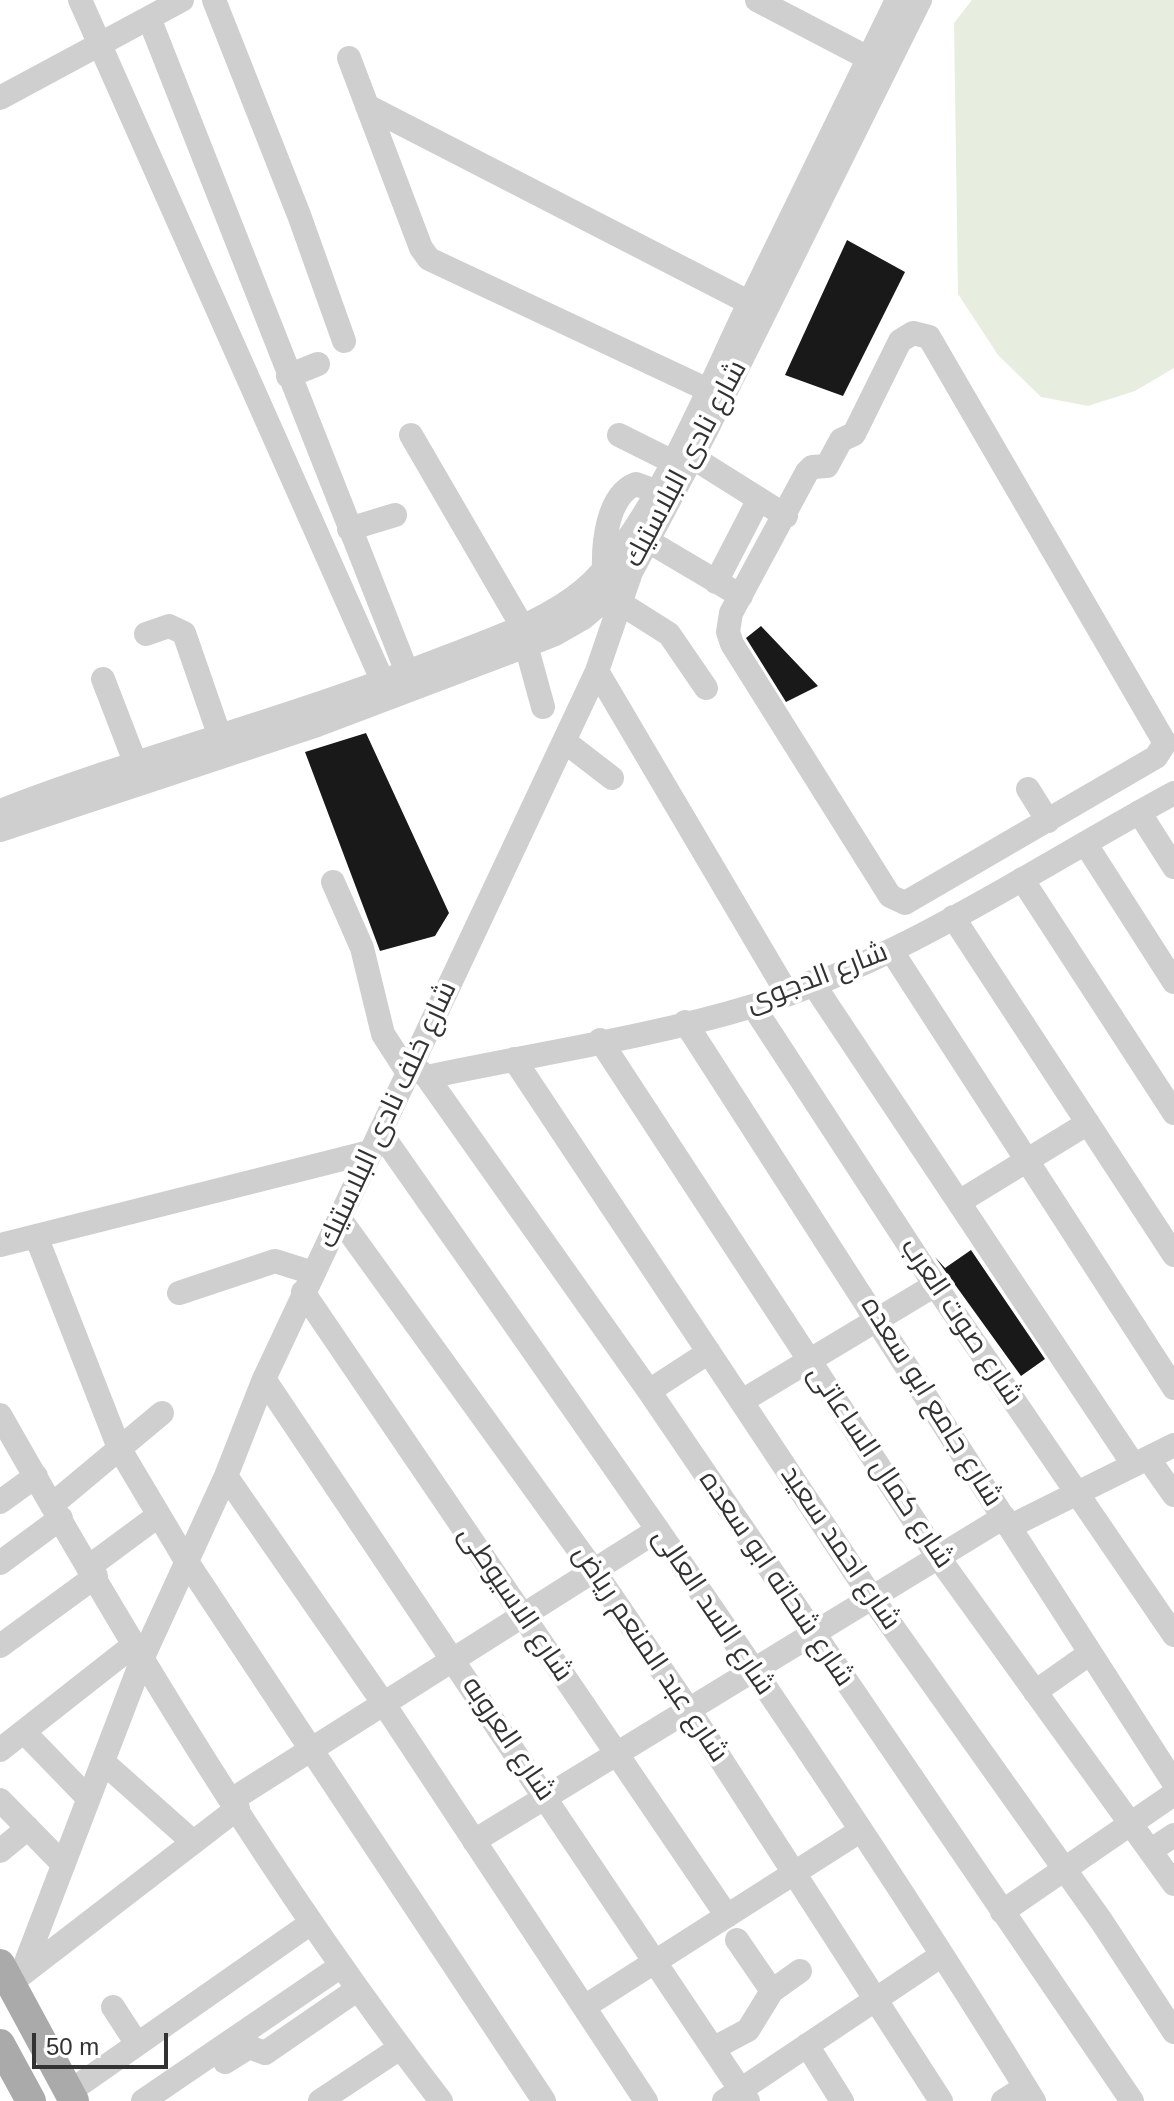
<!DOCTYPE html>
<html>
<head>
<meta charset="utf-8">
<style>
  body { margin:0 }
  #map { position:relative; width:1174px; height:2101px; overflow:hidden; background:#fff; font-family:Helvetica,sans-serif }
  canvas { display:block }
  .scale { position:absolute; left:32px; top:2033px; width:136px; height:36px; box-sizing:border-box; border:4px solid #323232; border-top:0; padding-left:10px; font-size:24px; line-height:28px; white-space:nowrap; color:#323232; -webkit-text-stroke:6px #fff; paint-order:stroke }
</style>
</head>
<body>
<div id="map">
<canvas width="1174" height="2101"></canvas>
<div class="scale">50 m</div>
</div>
<script>
const ctx = document.querySelector('canvas').getContext('2d');
ctx.lineJoin = 'round';
function fillPath(path, color) { ctx.fillStyle = color; ctx.fill(path, 'evenodd'); }
function stroke(path, color, width, dash) { ctx.strokeStyle = color; ctx.lineWidth = width; ctx.lineCap = dash ? 'butt' : 'round'; ctx.setLineDash(dash || []); ctx.stroke(path); }
function drawText(font, color, halo, rows, align = 'center') {
  ctx.font = font + ' Helvetica,Cairo,sans-serif'; ctx.lineWidth = 8; ctx.setLineDash([]); ctx.textBaseline = 'middle'; ctx.strokeStyle = halo; ctx.fillStyle = color; for (const [text, x, y, turn = 0] of rows) {
    ctx.save(); ctx.translate(x, y); ctx.rotate((+turn || 0) * Math.PI / 180); ctx.textAlign = isNaN(turn) ? turn : align; if (halo) ctx.strokeText(text, 0, 0); ctx.fillText(text, 0, 0); ctx.restore();
  }
}
fillPath(new Path2D(`
  M972 0H1174V368L1135 391 1088 406 1041 397 998 355 958 294 954 23Z`), '#e7eee0');
fillPath(new Path2D(`
  M847 240 905 272 843 396 785 375Z
  M761 626 818 686 786 702 746 638Z
  M366 733 449 913 435 936 380 951 305 752Z
  M971 1250 1045 1359 1021 1376 935 1257 945 1268Z`), '#191919');
stroke(new Path2D(`
  M80 0 383 682
  M214 0 299 215 344 341
  M757 0 868 58
  M149 18 407 672
  M349 58 421 248 429 259 708 390
  M0 98 182 0
  M367 106 750 303
  M913 333 929 337 1165 743 1156 757 905 903 890 896 732 644 728 632 731 613 807 472 812 467 827 466 841 440 854 434 900 341Z
  M288 376 318 364
  M411 435 522 626
  M619 435 671 461
  M692 457 786 516
  M349 529 395 515
  M648 541 741 596
  M604 570C603 544 607 495 636 484L655 491
  M716 582 759 499
  M620 603 669 634 706 688
  M146 634 169 626 184 633 220 737
  M526 645 543 707
  M597 671 787 993
  M103 679 135 762
  M564 741 612 778
  M1028 789 1048 821
  M0 811C142 756 289 719 431 663 479 644 531 628 573 598 643 550 705 395 743 316 794 211 846 106 897 0
  M1139 812 1174 867
  M0 830 317 725 510 652 555 634 583 618 609 596 631 572 707 429 920 0
  M1085 843 1174 982
  M1022 879 1174 1113
  M333 882 362 948 383 1034 408 1073
  M953 917 1174 1255
  M891 950 1174 1388
  M812 982 1133 1464
  M753 1006 935 1285 1174 1635
  M685 1022 1174 1783
  M600 1040 938 1557 1174 1884
  M514 1059 872 1598 1102 1922 1174 2032
  M412 1065 427 1077 649 1391 1132 2101
  M427 1077C535 1054 647 1038 753 1006 903 960 1037 867 1174 793
  M380 1132C603 1451 830 1769 1034 2101
  M959 1202 1088 1123
  M340 1219 594 1571 689 1710 941 2101
  M36 1236 119 1448 185 1559 544 2101
  M0 1245 370 1152
  M303 1292 727 1916
  M179 1293 275 1261 313 1273
  M264 1379 748 2101
  M649 1391 709 1352
  M742 1401 935 1285
  M0 1415C134 1651 275 1886 441 2101
  M1148 1458 1174 1495
  M226 1476 384 1704 646 2101
  M0 1502 36 1476
  M53 1504 162 1413
  M1009 1527 1174 1445
  M0 1563 61 1518
  M90 1566 159 1515
  M0 1646 96 1576
  M1035 1692 1089 1654
  M24 1732 88 1798
  M0 1750 135 1644
  M103 1762 193 1842
  M233 1799 658 1530
  M0 1800 63 1864
  M474 1841 1004 1517
  M0 1851 28 1828
  M1150 1851 1174 1835
  M1002 1912 1174 1794
  M737 1940 772 1991
  M21 1975 143 1657 226 1476 264 1379 597 671 631 572
  M21 1975 238 1808
  M113 2007 137 2044
  M584 2007 860 1831
  M807 2045 842 2101
  M714 2048 748 2030 772 1991 800 1971
  M225 2062 249 2047 265 2053 358 1989
  M69 2092 311 1923
  M143 2101 341 1966
  M320 2101 400 2048
  M724 2101 942 1955
  M1003 2101 1025 2087`), '#cfcfcf', 24);
stroke(new Path2D(`
  M0 1964 74 2101
  M0 2044 31 2101`), '#aaa', 30);
drawText('28px', '#323232', '#fff', [
  ["شارع نادى البلاستيك",686,464,-62],
  ["شارع الدجوى",817,978,-21],
  ["شارع خلف نادى البلاستيك",388,1115,-65],
  ["شارع صوت العرب",961,1322,56],
  ["شارع جامع ابو سعده",931,1402,58],
  ["شارع كمال الساعاتى",880,1467,56],
  ["شارع احمد سعيد",840,1548,56],
  ["شارع شحاته ابو سعده",776,1579,56],
  ["شارع الاسيوطى",515,1604,56],
  ["شارع السد العالى",713,1612,56],
  ["شارع عبد المنعم رياض",650,1654,56],
  ["شارع العروبه",508,1739,56]
]);
</script>
</body>
</html>
